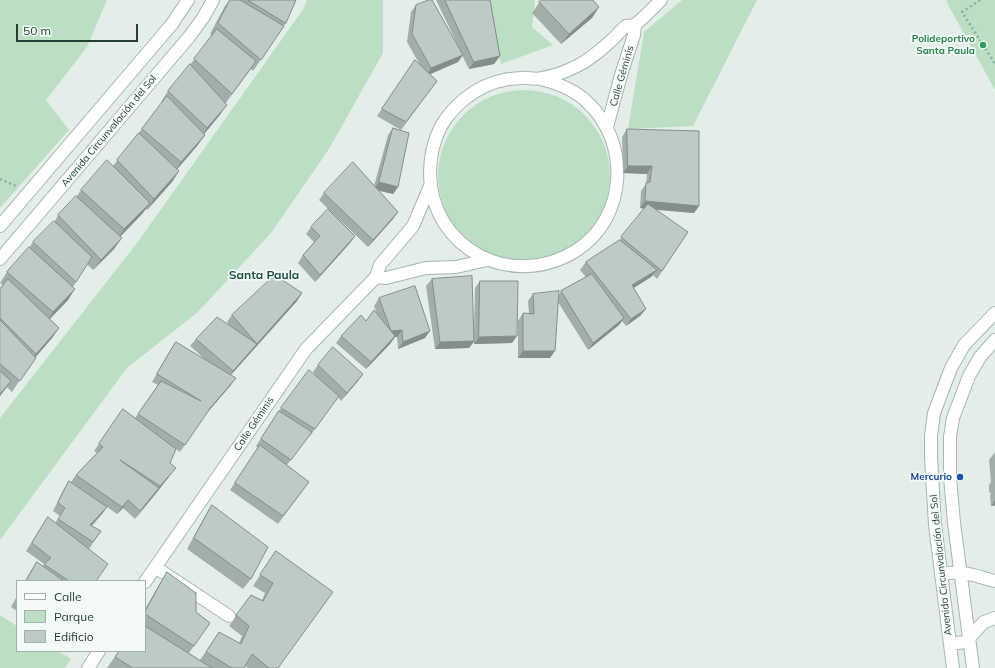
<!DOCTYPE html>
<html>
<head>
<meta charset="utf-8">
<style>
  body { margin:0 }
  #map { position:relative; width:995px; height:668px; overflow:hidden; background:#e4eee9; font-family:Mulish,sans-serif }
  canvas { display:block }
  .legend { position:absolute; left:16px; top:580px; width:130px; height:72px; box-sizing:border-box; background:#f4faf7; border:1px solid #a0b0aa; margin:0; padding:5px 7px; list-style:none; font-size:12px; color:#224037 }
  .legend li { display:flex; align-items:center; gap:8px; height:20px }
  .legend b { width:20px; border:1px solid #a0b0aa }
  .scale { position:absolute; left:16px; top:24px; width:122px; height:18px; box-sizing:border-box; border:2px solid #224037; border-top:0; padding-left:5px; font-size:12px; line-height:14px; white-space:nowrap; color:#224037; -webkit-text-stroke:3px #f4faf7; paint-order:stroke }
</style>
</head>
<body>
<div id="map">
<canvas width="995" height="668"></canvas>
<ul class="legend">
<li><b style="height:5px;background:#fff"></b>Calle</li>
<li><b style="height:11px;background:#bcdfc4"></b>Parque</li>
<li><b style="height:11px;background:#bccbc5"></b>Edificio</li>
</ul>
<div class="scale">50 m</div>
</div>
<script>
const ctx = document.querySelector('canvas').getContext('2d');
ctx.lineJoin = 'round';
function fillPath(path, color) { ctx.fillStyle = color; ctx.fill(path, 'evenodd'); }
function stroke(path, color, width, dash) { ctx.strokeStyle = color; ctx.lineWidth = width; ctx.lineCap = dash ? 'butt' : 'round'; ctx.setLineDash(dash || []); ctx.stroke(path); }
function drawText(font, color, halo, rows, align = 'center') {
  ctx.font = font + ' Mulish,sans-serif'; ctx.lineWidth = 3.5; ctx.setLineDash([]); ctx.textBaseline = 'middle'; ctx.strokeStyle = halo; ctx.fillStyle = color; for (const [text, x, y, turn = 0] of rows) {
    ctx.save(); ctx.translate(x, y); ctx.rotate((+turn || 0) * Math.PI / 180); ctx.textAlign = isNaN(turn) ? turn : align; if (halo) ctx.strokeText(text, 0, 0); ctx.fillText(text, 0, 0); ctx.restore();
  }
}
fillPath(new Path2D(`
  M0 0H107L87 47 46 100 69 130 0 208Z
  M307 0H383V53L329 149 271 233 198 312 127 368 0 540V418L137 243 304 8Z
  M489 0H535L532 27 553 45 501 64Z
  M682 0H757L693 126 628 129 644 32Z
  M948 0H995V90L946 1Z
  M438 176a86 86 0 1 1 172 0a86 86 0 1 1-172 0Z
  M0 615 17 626V651H58L71 659 65 668H0Z`), '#bcdfc4');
const street = new Path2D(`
  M540 79C557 83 574 89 587 102 630 141 628 217 577 250 513 291 431 250 430 173 430 157 434 140 441 126 458 98 487 79 520 78 528 77 535 80 542 78 554 76 567 71 577 66 591 59 602 49 613 39 617 35 622 29 626 26 629 25 632 26 634 25 640 22 655 6 661 0
  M607 127 621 75 634 35 635 25
  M0 226 172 24 188 0
  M0 259 189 37 203 18 213 0
  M376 277 386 278 426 268 456 267 487 260
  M155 567 229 616
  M941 575C959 568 977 577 995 581
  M145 582 306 349 376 277 380 265 413 226 430 186
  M950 644 965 642 984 622 995 618
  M88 668 99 651
  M953 668 935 525 931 457V436L934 413 951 368 964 345 995 313
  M973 668 954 523 950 477V437L953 418 969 376 980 357 995 340`);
stroke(street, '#a6b6b0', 14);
stroke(new Path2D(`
  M980 0 962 12 995 64
  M0 179 16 186`), '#83b2a2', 2.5, [2, 3]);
stroke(street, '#fff', 12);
fillPath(new Path2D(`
  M230 0H296L286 23 284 26 253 71 251 69 225 104 219 116 204 134 205 135 197 146 177 169 179 171 172 182 147 210 146 209 142 214 120 237 114 249 93 270 87 264 73 287 68 300 50 319 59 328 52 338 35 357 12 392 7 387 0 396V289L3 285 0 283 7 272 29 248 33 242 55 221 58 215 77 196 81 190 113 166 162 103 161 102 168 91 190 65 212 35 210 34 225 6Z
  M436 0H490L500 56 494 64 469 69 462 55 458 62 430 74 437 81 401 130 377 116 415 60 420 65 407 42 411 12 416 5 460 50Z
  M541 0 599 7 592 18 561 44 532 13Z
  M393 128 398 187 393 194 379 191 398 212 393 219 368 247 319 200 324 193 374 186 388 135Z
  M627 129 699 206 694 213 656 210 688 232 657 279 653 275 651 277 634 288 646 309 640 316 626 326 622 321 619 325 588 350 558 302 550 358H518V321L523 313 529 314 528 301 533 294 559 295 561 291 586 277 580 270 586 262 619 241 644 209 640 208 641 191 646 184 647 174 623 173 622 137Z
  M311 227 355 236 350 243 315 282 298 263 303 255 314 242 306 234Z
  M432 279 474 334 475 288 480 281 512 343 474 344V342L469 348 435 349 426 286Z
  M302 293 297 301 231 375V385L206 414 180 452 176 449 170 463V475L135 519 123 508 117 514 107 507 102 514 92 526 101 531 89 549 96 581H25L32 569 37 562 43 566 44 564 26 551 48 517 55 523 60 516 53 511 64 489 69 481 106 506 71 482 76 475 97 453 94 451 123 409 135 418 158 385 152 382 171 349 176 342 207 361 190 346 196 339 229 325 227 322 232 315Z
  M379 298 425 338 398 349 397 337H395L390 344 366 369 336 343 341 336 377 314 374 306Z
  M318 365 363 374 358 381 341 401 338 397 310 436H309L287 465 309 482 278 524 230 490 258 448 256 446 281 408 320 380 313 372Z
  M995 452V509V506H991L990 496 991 493 989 492V485L991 482 989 460Z
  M212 505 251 579 243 589 187 549 205 516Z
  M276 551 278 668H248L245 666 244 668H107L119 651H145V609L160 583 167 572 196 612 210 623 189 653 200 660 219 632 239 643 242 636 229 626 251 595 262 600 265 593 253 586Z
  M17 596V611L11 607Z`), '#a2afa9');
fillPath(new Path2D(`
  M599 7 592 18 561 44 569 34Z
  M463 55 458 62 426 76 431 68Z
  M500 56 494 64 469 69 474 62Z
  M227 105 219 116 200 139 207 128Z
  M205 135 197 146 174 173 181 162Z
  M628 166H652L647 174 623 173Z
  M179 171 172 182 147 210 154 199Z
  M379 182 398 187 393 194 374 189Z
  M645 201 699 206 694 213 640 208Z
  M150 203 142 214 117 240 124 229Z
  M398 212 393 219 368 247 373 240Z
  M355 236 350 243 315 282 320 275Z
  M122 238 114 249 93 270 101 260Z
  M657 270 651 277 627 292 632 285Z
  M75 289 68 300 46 323 53 312Z
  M302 293 297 301 228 378 233 371Z
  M646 309 640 316 626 326 631 319Z
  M624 318 619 325 588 350 593 343Z
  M59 328 52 338 29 365 36 354Z
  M402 330 397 337H395L390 344 366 369 391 331Z
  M430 331 425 338 398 349 403 342Z
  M517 336 512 343 474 344 479 337Z
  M474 341 469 348 435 349 440 342Z
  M523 351H555L550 358H518Z
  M363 374 358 381 341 401 347 393Z
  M236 378 231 385 206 414 211 407Z
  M11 381 3 392 0 396V394Z
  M176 468 154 496 135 519 160 486Z
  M128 500 123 508 117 514 122 507Z
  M995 500V505L991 506Z
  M107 507 102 514 85 532 90 525Z`), '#848e8a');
const building = new Path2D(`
  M230 0H240L284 26 261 60 218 23Z
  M248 0H296L286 23Z
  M429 0H432L463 55 431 68 412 34 416 5Z
  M445 0H490L500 56 474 62Z
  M541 0H593L599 7 569 34 539 2Z
  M217 29 256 61 232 94 194 59Z
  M415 60 437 81 406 122 382 109Z
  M190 64 227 105 207 128 168 91Z
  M167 96 205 135 181 162 142 129Z
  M393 128 409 133 398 187 379 182Z
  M627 129 699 131V206L645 201 646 183 650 182 652 166H628Z
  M139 133 179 171 154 199 117 160Z
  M107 160 150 203 124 229 81 190Z
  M353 162 398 212 373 240 324 193Z
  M76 196 122 238 101 260 58 215Z
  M648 204 688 232 662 271 621 237Z
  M328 209 355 236 320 275 303 255 320 236 311 227Z
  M54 221 92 257 76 282 33 242Z
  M620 240 657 270 632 285 646 309 631 319 586 262Z
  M29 247 75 289 53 312 7 272Z
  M592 274 624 318 593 343 561 291Z
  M275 275 302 293 233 371 196 339 217 317 257 344 232 315Z
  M472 276 474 341 440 342 432 279Z
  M8 279 59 328 36 354 0 318V289Z
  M480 281H518L517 336 479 337Z
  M415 286 430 331 403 342 402 330 391 331 395 336 371 362 341 336 361 315 366 321 374 310 391 331 379 298Z
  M559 291 555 351H523V313L534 314 533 294Z
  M0 320 36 358 20 381 0 364Z
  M176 342 236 378 211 407 185 445 138 414 161 381 201 401 157 374Z
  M333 347 363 374 347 393 318 365Z
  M309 370 339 396 315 429 281 408Z
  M0 371 11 381 0 394Z
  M123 409 176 449 170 463 176 468 160 486 120 460 159 488 140 511 128 500 122 507 76 475 103 447 99 444Z
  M279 411 312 432 291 460 261 439Z
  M260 445 309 482 283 516 235 483Z
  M69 481 107 507 90 525 101 531 93 542 58 519 65 508 58 503Z
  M212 505 268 547 251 579 194 538Z
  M48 517 108 564 96 581H69L44 564 51 558 32 543Z
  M276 551 333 592 278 668H269L252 654 244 668H232L206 652 219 632 241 644 249 626 236 615 251 595 263 601 273 583 260 575Z
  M37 562 64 581H26Z
  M167 572 196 593V612L210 623 194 646 145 614V612Z
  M145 626 212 668H133L115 657 119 651H145Z`);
fillPath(building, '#bccbc5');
stroke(building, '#848e8a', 1);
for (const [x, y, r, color] of [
  [983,45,4,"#2e9e5b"],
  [960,477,4,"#1a4fb4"]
]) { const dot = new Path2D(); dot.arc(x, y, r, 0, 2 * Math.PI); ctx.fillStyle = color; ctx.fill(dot); stroke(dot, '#f4faf7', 1.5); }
drawText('bold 10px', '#27864d', '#f4faf7', [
  ["Polideportivo",975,39],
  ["Santa Paula",975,51]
], 'right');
drawText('10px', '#224037', '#f4faf7', [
  ["Calle Géminis",622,76,-74],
  ["Avenida Circunvalación del Sol",109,131,-50],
  ["Calle Géminis",254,424,-56],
  ["Avenida Circunvalación del Sol",941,565,-96]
]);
drawText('bold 10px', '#164399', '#f4faf7', [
  ["Mercurio",952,477]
], 'right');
drawText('bold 12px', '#1e5344', '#f4faf7', [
  ["Santa Paula",264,275]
]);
</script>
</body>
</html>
